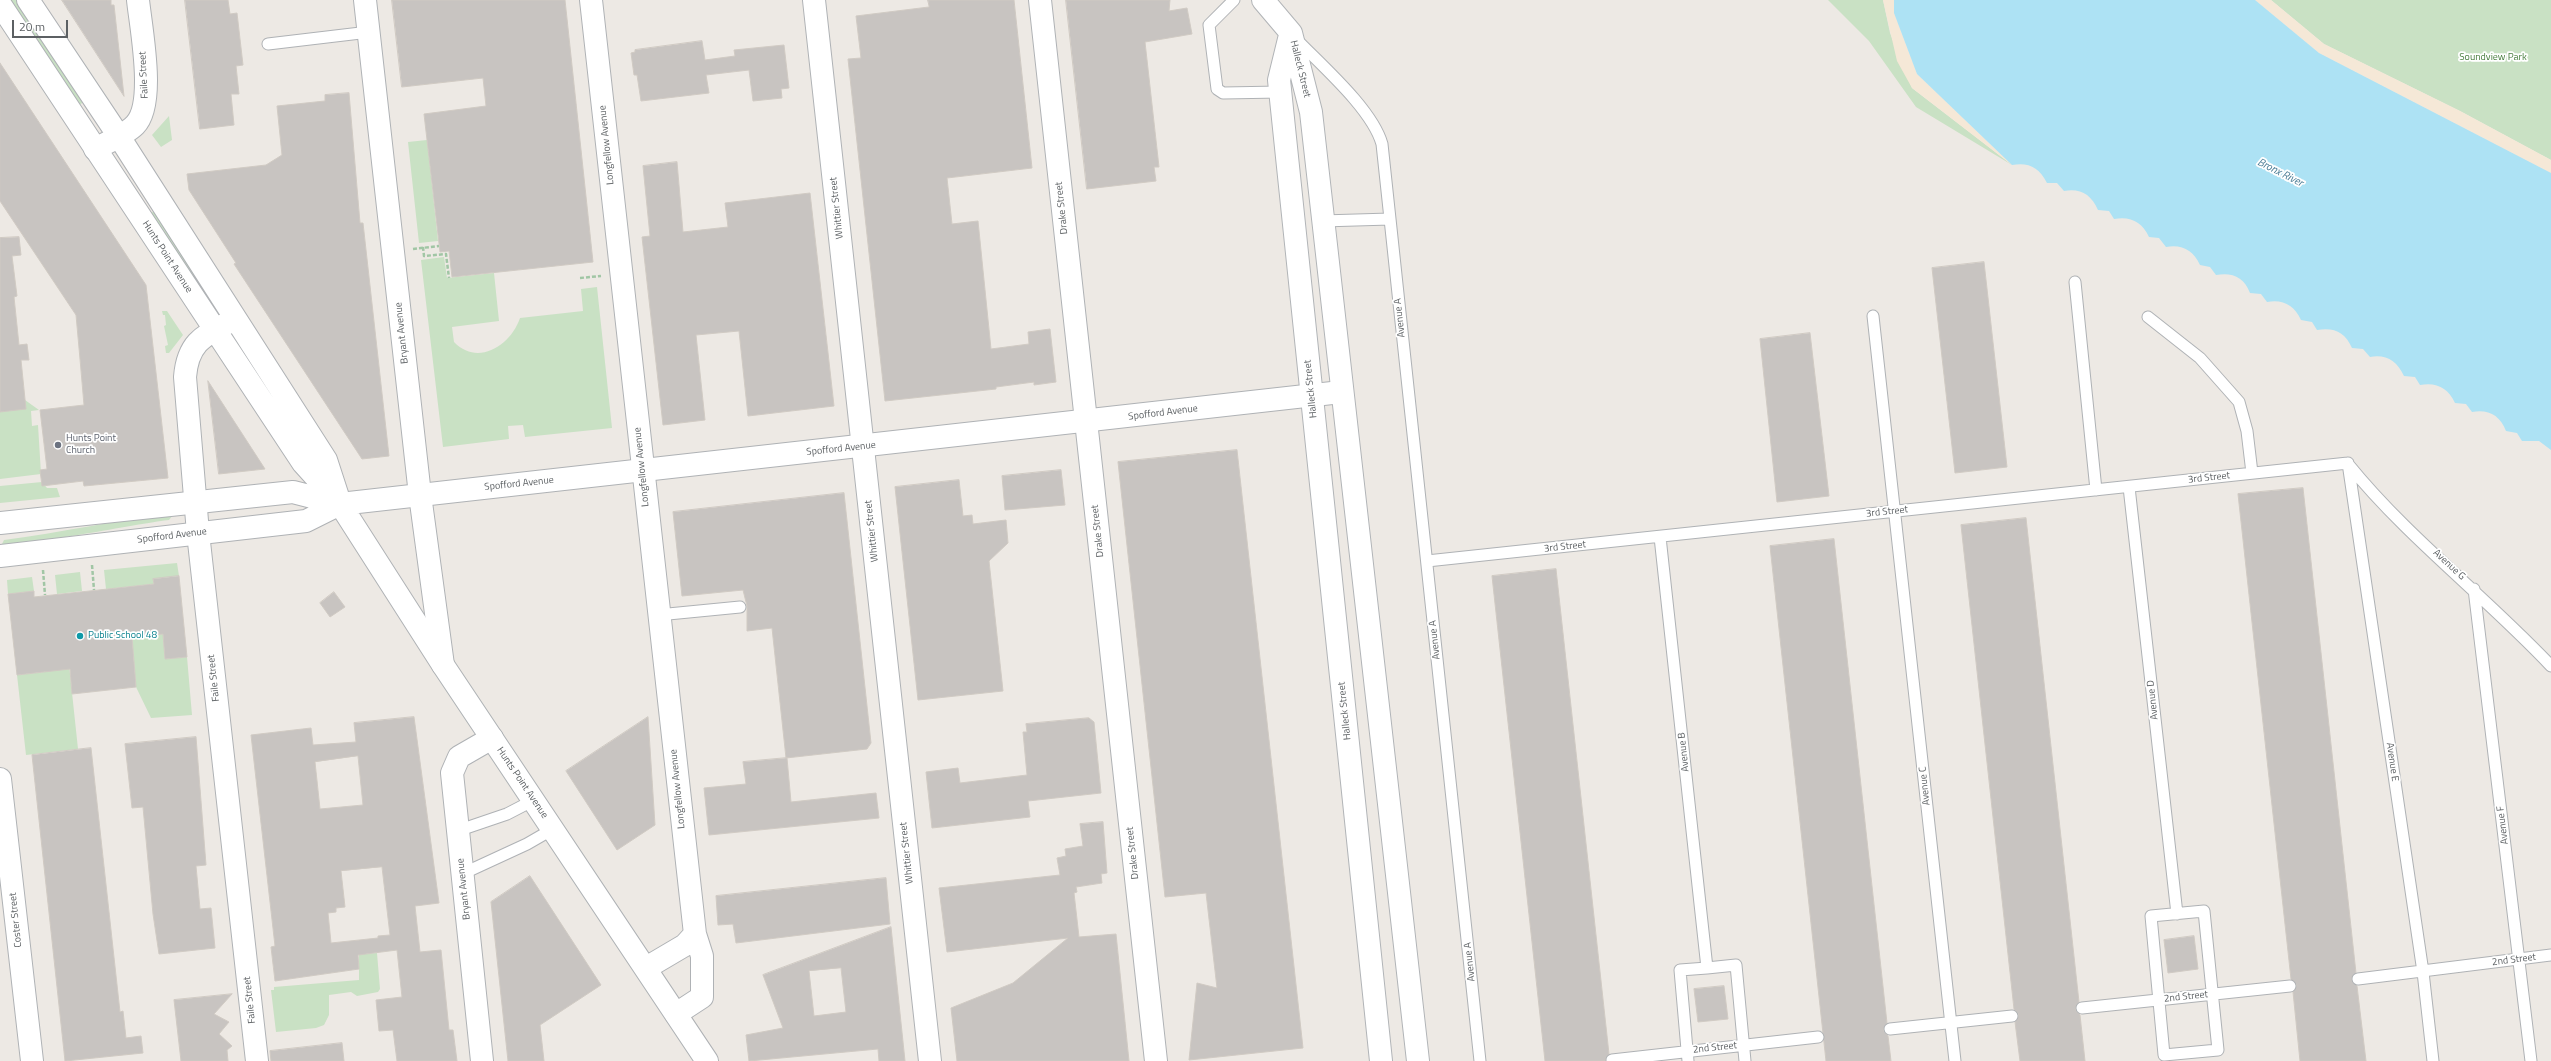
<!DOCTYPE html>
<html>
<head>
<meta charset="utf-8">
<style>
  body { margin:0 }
  #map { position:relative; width:2551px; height:1061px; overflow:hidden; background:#ede9e4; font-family:"Titillium Web",sans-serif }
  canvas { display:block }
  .scale { position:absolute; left:12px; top:20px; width:56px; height:18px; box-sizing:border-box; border:2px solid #5c6063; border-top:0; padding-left:5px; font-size:12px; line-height:14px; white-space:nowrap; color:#5c6063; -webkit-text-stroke:3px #fff; paint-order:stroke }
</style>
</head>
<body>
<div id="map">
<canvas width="2551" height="1061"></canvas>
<div class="scale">20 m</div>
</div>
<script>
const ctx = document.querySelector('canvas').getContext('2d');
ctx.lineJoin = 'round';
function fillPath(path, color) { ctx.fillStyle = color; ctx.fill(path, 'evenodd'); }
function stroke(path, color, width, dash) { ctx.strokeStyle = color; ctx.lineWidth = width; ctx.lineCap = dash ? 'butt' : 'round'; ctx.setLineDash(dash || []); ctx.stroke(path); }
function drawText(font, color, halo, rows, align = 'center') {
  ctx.font = font + ' "Titillium Web",sans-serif'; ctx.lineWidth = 3.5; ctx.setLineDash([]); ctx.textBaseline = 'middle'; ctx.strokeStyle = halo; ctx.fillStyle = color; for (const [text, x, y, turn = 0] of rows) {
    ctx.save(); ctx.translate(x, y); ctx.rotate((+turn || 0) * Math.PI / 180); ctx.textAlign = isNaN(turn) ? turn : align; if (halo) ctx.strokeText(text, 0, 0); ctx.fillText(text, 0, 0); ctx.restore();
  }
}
fillPath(new Path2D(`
  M7 0H17L84 102 77 106Z
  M1828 0H1883L1890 33 1912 88 2012 165 1916 107 1869 41Z
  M2271 0H2551V160L2460 111 2324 44Z
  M169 116 172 140 161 147 152 135Z
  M427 140 438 241 419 243 408 142Z
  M154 211 201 282 195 285 149 215Z
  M444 257 447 278 494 273 499 321 452 327 454 342C478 367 511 345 520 318L583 311 581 289 597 287 612 428 525 437 523 425 508 426 509 439 443 447 421 260Z
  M162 311H167L183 335 169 353H166L165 346 168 345 164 326 166 325 165 315H163Z
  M25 400 39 410 31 411 32 426 38 425 41 474 0 479V412L25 403Z
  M42 482 47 488H57L60 497 0 503V486Z
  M173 515 169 520C147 522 10 549 2 544L4 540C61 533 116 519 173 515Z
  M177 563 179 576 153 579 154 584 106 589 104 570Z
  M80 572 82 591 57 594 55 575Z
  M32 577 34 591 8 594 7 580Z
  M163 634 165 659 187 657 192 715 151 718 136 687 132 637Z
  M68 655 78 749 26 755 17 675 44 672Z
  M377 953 380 989 378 992 357 996 351 992 329 995V1015L324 1025 316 1028 276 1032 271 990H274V987L359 980V954Z`), '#c9e1c4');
fillPath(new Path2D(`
  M1883 0H1894V13L1917 74 2012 165 1912 88 1897 61Z
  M2255 0H2271L2324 44 2460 111 2551 160V173L2319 53Z`), '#f5e8d7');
fillPath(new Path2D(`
  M1894 0H2255L2319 53 2551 173V450L2539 441H2522L2517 433 2506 431C2500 415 2488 409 2472 412L2466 404 2455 403C2448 388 2437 382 2420 385L2415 377 2404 376C2397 361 2386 354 2370 357L2363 349 2352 348C2345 332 2334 327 2317 330L2312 322 2301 320C2294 305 2283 299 2267 302L2261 294 2250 293C2244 277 2232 272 2216 275L2210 267 2200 265C2193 250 2182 244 2166 247L2159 238 2149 237C2142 222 2131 216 2114 219L2109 211 2098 210C2091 194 2080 188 2064 191L2057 183H2047C2039 167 2028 162 2012 165L1917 74 1894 13Z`), '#ade2f4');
const building = new Path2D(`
  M62 0H111V5H114L124 96Z
  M185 0H228L230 14 237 13 243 65 236 66 239 94H231L234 125 200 129Z
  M392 0H565L593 262 452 277 449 251 440 252 424 114 486 106 483 78 402 87Z
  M928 0H1014L1032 168 947 178 952 224 978 221 991 349 1029 344 1028 332 1050 329 1056 382 1034 385V382L996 387V389L885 401 848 59 861 58 856 16 929 7Z
  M1066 0H1170L1169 11 1187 8 1192 34 1145 42 1159 167H1154L1156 181 1087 189Z
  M702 41 705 60 735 56 734 50 784 45 789 88 781 89 782 98 753 101 749 70 706 75 709 93 641 101 637 75H634L631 53 635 52V50Z
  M0 63 146 285 168 478 84 486 83 481 42 486 40 470 47 469 40 410 84 405 80 359 76 315 0 201Z
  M349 93 360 223H363L389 456 362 459 234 264 236 263 189 190 187 174 266 165 282 155 277 106 325 101V95Z
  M677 162 683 232 728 227 725 203 810 193 834 406 748 416 739 331 696 335 705 420 663 425 642 237 650 236 643 166Z
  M19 237 21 255 12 256 17 296 14 297 19 345 27 344 29 360H21L26 409 0 412V238Z
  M1984 262 2007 467 1955 473 1932 268Z
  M1810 333 1829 496 1777 502 1760 339Z
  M208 381 265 469 219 474Z
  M1237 450 1303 1048 1189 1060 1197 983 1217 988 1206 893 1165 897 1118 462Z
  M1061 470 1065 505 1005 510 1002 476Z
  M959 480 963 516 972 515 973 524 1006 520 1008 543 989 561 1003 691 918 700 895 487Z
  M2303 488 2356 973 2351 979 2357 986 2366 1061H2300L2293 992 2297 985 2291 979 2238 494Z
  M844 493 871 743 867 749 786 758 772 628 747 631V606L743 590 682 596 673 512Z
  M2026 518 2079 1002 2075 1009 2080 1015 2085 1061H2020L2015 1022 2019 1015 2014 1009 1961 525Z
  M1834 539 1887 1023 1883 1030 1888 1036 1891 1061H1826L1770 546Z
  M1556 569 1609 1054 1605 1061H1545L1492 576Z
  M179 576 187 657 165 659 163 634 132 637 136 687 72 694 70 669 17 675 8 594 34 591V597L154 584 153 579Z
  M334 592 345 607 330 617 320 603Z
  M414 717 439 903 415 906 420 952 441 950 449 1030H453L457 1061H397L393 1030 379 1031 376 1000 402 997 397 950 358 955 359 969 275 981 271 947 275 946 251 735 311 728 313 745 356 742 354 723ZM358 756 363 805 320 809 315 762ZM382 867 390 935 378 936V938L331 943 328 913 336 912V908L345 907 341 871Z
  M648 717 655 825 617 850 566 771Z
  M1089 718 1094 722 1101 793 1028 801 1030 817 932 828 926 772 958 768 960 783 1027 775 1023 732H1027L1026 724Z
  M196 737 206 865 196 866 200 909 211 908 215 948 159 954 153 914 143 807 132 808 125 744Z
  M91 748 120 1012 123 1011 126 1038 141 1036 143 1053 65 1061 32 755Z
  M787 758 791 802 876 793 879 818 709 835 704 788 746 784 743 762Z
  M1103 822 1107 873 1101 874 1102 883 1076 887 1077 892 1074 893 1079 937 1116 934 1129 1061H957L951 1008 1013 983 1068 938 947 952 939 888 1060 875 1057 858 1066 856 1065 849 1083 846 1080 824Z
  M530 876 601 985 540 1025 544 1061H508L491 902Z
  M886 878 890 924 736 943 733 924 718 925 716 896Z
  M891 927 905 1061H879L878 1049 749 1061 746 1035 783 1028 763 975ZM841 968 846 1012 814 1016 809 971Z
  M2194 936 2198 969 2168 973 2164 940Z
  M1724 986 1728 1019 1698 1022 1694 989Z
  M232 994 214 1014 229 1022 219 1034 232 1046 227 1050 228 1061H181L174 1000Z
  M342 1043 344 1061H271L270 1051Z`);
fillPath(building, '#c8c4c1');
stroke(building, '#d0cac3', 1);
const service = new Path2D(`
  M1234 0 1209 25 1217 89 1223 93 1280 92
  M1296 39C1322 66 1372 109 1382 144L1480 1061
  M268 44 369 32
  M1322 221 1390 219
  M2075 282 2096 490
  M1873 316 1955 1061
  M2148 317 2200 358 2239 402 2247 431 2252 473
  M2348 463 2423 972 2433 1061
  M2348 464C2407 537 2486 597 2551 666
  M2129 487 2177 914
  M1660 537 1707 968 1680 970 1688 1061
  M1427 561 2348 463
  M2474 589 2531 1061
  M658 615 740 607
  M457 831 507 814 534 800
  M462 874 527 844 553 829
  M2204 911 2218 1050 2164 1055 2151 916Z
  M1707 968 1736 965 1745 1061
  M2358 979 2551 955
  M2082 1008 2290 986
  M1890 1029 2012 1016
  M1612 1060 1818 1037`);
const minor = new Path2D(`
  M365 0 420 495 443 665
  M591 0 695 934 702 956V997L676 1014
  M814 0 930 1061
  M1040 0 1156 1061
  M95 149C108 142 125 135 135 125 156 104 141 29 138 0
  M235 319C206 335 188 340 185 377L198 533 257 1061
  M0 779 32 1061
  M646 968 685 945 695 934
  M482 1061 452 773 459 757 492 738`);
const tertiary = new Path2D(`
  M28 0 118 135 326 460 338 497
  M0 4 303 463 340 504 443 665 707 1061
  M0 523 293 492 340 504 1341 392
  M0 556 306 521 340 504`);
const secondary = new Path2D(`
  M1263 0 1291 33 1311 112 1418 1061
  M1290 35 1279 80 1381 1061`);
stroke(service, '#afb2b5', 13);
stroke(minor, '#afb2b5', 24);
stroke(tertiary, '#afb2b5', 24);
stroke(secondary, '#b1b4b7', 24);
stroke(new Path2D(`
  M423 247 424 256 446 254 449 278
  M413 249 439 246
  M580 278 601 276
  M92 565 94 590
  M43 570 45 595`), '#a1c6a5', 2.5, [4, 2]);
stroke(service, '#fff', 11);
stroke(minor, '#fff', 22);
stroke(tertiary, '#fff', 22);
stroke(secondary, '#fff', 22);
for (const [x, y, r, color] of [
  [58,445,4,"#6b7280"],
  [80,636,4,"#0f9aa8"]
]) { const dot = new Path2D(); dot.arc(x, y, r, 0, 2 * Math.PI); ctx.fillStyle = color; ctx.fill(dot); stroke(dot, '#fff', 1.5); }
drawText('10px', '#497e40', '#fff', [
  ["Soundview Park",2493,58]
]);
drawText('10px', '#5c6063', '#fff', [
  ["Halleck Street",1300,69,76],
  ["Faile Street",144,75,-93],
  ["Longfellow Avenue",607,145,-96],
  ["Whittier Street",837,208,-96],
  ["Drake Street",1062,208,-96],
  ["Hunts Point Avenue",167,257,57],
  ["Avenue A",1400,318,-96],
  ["Bryant Avenue",402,333,-96],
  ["Halleck Street",1311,389,-96],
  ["Spofford Avenue",1163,413,-7],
  ["Spofford Avenue",841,449,-6],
  ["Longfellow Avenue",642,467,-96],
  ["3rd Street",2209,478,-6],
  ["Spofford Avenue",519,484,-6],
  ["3rd Street",1887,512,-6],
  ["Whittier Street",872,531,-96],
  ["Drake Street",1098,531,-96],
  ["Spofford Avenue",172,536,-7],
  ["3rd Street",1565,547,-6],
  ["Avenue G",2449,565,43],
  ["Avenue A",1435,640,-96],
  ["Faile Street",214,678,-96],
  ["Avenue D",2153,700,-96],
  ["Halleck Street",1345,711,-96],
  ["Avenue B",1684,752,-96],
  ["Avenue E",2392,762,82],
  ["Hunts Point Avenue",522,783,56],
  ["Avenue C",1925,786,-96],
  ["Longfellow Avenue",678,789,-96],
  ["Avenue F",2503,825,-97],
  ["Whittier Street",907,853,-96],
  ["Drake Street",1133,853,-96],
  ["Bryant Avenue",464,889,-96],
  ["Coster Street",16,920,-96],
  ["2nd Street",2514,960,-7],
  ["Avenue A",1470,962,-96],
  ["2nd Street",2186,997,-6],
  ["Faile Street",250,1000,-96],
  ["2nd Street",1715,1048,-6]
]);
drawText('10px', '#5b616d', '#fff', [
  ["Hunts Point",66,439],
  ["Church",66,451]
], 'left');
drawText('10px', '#0d838f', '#fff', [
  ["Public School 48",88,636]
], 'left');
drawText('italic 11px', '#477a93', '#fff', [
  ["Bronx River",2280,173,27]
]);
</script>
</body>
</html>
